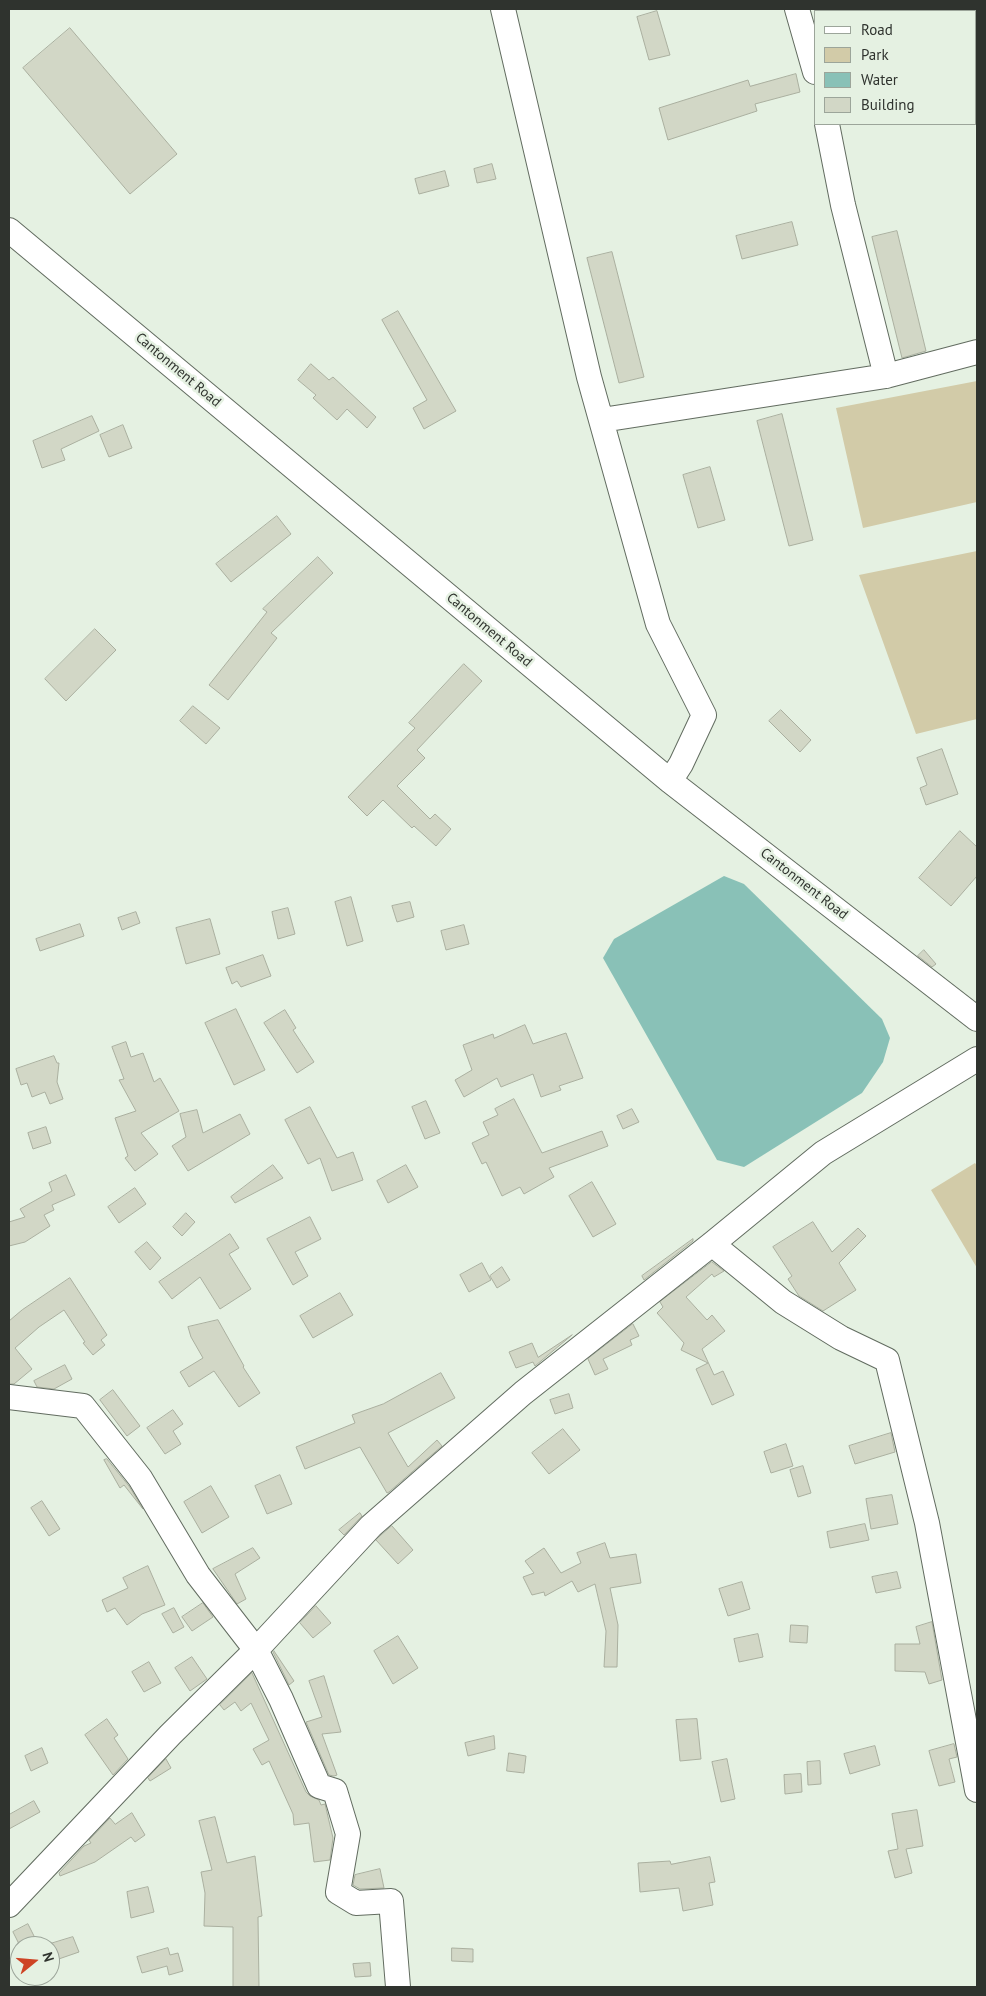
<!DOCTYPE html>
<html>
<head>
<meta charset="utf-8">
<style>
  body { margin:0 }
  #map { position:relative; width:986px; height:1996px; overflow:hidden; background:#e5f1e2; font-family:"PT Sans",sans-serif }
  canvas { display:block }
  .frame { position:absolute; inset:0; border:10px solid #2f332e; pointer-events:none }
  .legend { position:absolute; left:814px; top:10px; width:162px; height:115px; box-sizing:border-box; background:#e5f1e2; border:1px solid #9ca59a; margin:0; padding:6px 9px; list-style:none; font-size:15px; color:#2f332e }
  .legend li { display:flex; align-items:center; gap:10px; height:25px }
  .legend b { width:25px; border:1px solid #9ca59a }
  .north { position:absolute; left:10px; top:1936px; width:50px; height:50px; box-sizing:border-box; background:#e5f1e2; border:1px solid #9ca59a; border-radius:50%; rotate:73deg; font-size:14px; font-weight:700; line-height:20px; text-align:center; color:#2f332e }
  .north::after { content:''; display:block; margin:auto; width:18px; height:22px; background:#ce4425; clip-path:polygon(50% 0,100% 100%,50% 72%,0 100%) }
</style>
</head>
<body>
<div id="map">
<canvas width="986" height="1996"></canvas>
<div class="frame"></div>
<ul class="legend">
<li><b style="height:6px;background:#fff"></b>Road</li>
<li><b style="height:14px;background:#d2cba8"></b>Park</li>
<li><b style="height:14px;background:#89c1b7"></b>Water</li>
<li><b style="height:14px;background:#d2d7c6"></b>Building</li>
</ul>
<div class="north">N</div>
</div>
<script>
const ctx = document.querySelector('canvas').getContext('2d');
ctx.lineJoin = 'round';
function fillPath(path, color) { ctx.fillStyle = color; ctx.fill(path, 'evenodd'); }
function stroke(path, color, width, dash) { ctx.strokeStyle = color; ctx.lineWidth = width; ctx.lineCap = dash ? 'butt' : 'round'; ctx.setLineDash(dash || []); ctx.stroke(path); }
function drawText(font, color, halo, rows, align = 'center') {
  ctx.font = font + ' "PT Sans",sans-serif'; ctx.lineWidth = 5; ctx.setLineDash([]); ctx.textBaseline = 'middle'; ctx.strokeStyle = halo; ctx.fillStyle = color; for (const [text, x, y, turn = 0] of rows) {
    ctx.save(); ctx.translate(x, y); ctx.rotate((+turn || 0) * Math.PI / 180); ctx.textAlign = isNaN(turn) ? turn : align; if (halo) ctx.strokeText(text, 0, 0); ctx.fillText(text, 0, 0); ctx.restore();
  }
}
fillPath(new Path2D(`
  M977 381V502L863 528 836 408Z
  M977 551V719L916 734 859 575Z
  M975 1163 977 1166V1268L931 1190Z`), '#d2cba8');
fillPath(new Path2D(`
  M724 876 744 884 882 1019 890 1038 883 1062 862 1093 744 1167 717 1160 603 958 614 939Z`), '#89c1b7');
const building = new Path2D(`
  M657 11 670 55 649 60 637 17Z
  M70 28 177 154 130 194 23 68Z
  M796 74 800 92 755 104 757 111 668 140 659 108 748 80 750 86Z
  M492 164 496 179 477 183 474 169Z
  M445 171 449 186 419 194 415 179Z
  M792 222 798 245 742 259 736 236Z
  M897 231 926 351 902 358 872 237Z
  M612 252 644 377 619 383 587 258Z
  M398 311 456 411 424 429 413 408 427 400 382 320Z
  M311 364 329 380 333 377 376 417 367 428 347 409 337 420 313 398 316 395 298 380Z
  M782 414 813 540 789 546 757 421Z
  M92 416 99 431 61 449 65 460 42 468 33 441Z
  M123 425 132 448 109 457 100 435Z
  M710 467 725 520 698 528 683 475Z
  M277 516 291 534 231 582 216 564Z
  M318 557 333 573 271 633 277 638 228 700 209 685 267 612 263 609Z
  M95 629 116 650 66 701 45 679Z
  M464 664 482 681 417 750 425 758 397 786 430 819 435 814 451 829 436 846 414 826 412 828 383 800 367 816 348 797 415 728 409 723Z
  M193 706 220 728 206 744 180 721Z
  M781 710 811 740 800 752 769 721Z
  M942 749 958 794 926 805 920 788 927 785 917 758Z
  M960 831 977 847V876L951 906 919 878Z
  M351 897 363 941 347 946 335 902Z
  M410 902 414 917 397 922 392 906Z
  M288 908 295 934 278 939 272 912Z
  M136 912 140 923 122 930 118 918Z
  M210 919 220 954 186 964 176 928Z
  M80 924 84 936 40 951 36 939Z
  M464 925 469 944 446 950 441 931Z
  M924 950 936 964 932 967 918 956Z
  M263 955 271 976 241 987 237 981 232 984 226 968Z
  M236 1009 265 1070 234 1085 205 1023Z
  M285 1010 296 1028 293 1030 314 1062 297 1073 264 1023Z
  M525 1025 533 1044 566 1033 583 1078 559 1086 561 1090 541 1097 533 1074 501 1087 497 1078 464 1097 455 1080 472 1070 463 1045 493 1034 494 1038Z
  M126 1042 131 1057 143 1053 154 1082 160 1078 179 1111 141 1133 158 1154 135 1171 125 1158 128 1156 115 1118 136 1111 119 1080 124 1079 112 1047Z
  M54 1056 57 1063H59L57 1082 63 1099 50 1104 45 1092 32 1097 27 1083 21 1085 16 1069Z
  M514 1099 542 1153 602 1131 608 1146 549 1168 554 1177 524 1194 520 1187 502 1196 486 1162 482 1164 472 1143 489 1135 483 1122 498 1115 495 1109Z
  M426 1101 440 1133 425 1139 412 1107Z
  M310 1107 337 1158 353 1152 363 1180 332 1191 320 1158 308 1164 285 1120Z
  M632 1109 639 1122 623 1129 617 1116Z
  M197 1110 203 1133 240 1114 250 1134 188 1171 172 1146 186 1137 180 1114Z
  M46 1127 51 1143 33 1149 28 1133Z
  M273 1165 283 1178 235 1203 231 1197Z
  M406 1165 418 1187 388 1203 377 1181Z
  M66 1175 75 1195 52 1205 54 1210 44 1215 50 1226 25 1242 9 1246V1222L25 1217 20 1209 52 1191 49 1183Z
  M592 1182 616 1224 593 1237 569 1196Z
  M135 1188 146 1204 119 1223 108 1207Z
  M186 1213 195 1222 182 1236 173 1227Z
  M310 1217 321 1239 295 1252 308 1276 293 1285 267 1239Z
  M813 1222 832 1252 858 1228 866 1236 839 1263 856 1290 823 1311 799 1296 788 1279 792 1276 773 1247Z
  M230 1234 239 1248 229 1254 251 1289 220 1309 200 1277 172 1299 159 1282Z
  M693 1239V1241L644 1280 642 1276Z
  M147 1242 161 1258 150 1270 135 1252Z
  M712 1262 724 1271 714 1277 712 1274 686 1297 707 1320 712 1315 725 1331 702 1349 714 1375 723 1371 734 1395 712 1405 696 1369 708 1363 681 1350 684 1343 657 1313 663 1307 660 1302Z
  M482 1263 491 1280 469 1292 460 1275Z
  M502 1267 510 1280 497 1288 490 1276Z
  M70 1278 107 1335 101 1340 105 1345 93 1355 83 1343 85 1342 64 1310 39 1327 15 1348 32 1369 14 1384H9V1321L22 1310Z
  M340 1293 353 1315 313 1338 300 1316Z
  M218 1320 244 1366 243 1367 260 1393 239 1407 214 1371 189 1387 180 1372 203 1358 191 1337 188 1327Z
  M633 1324 639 1336 630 1340 632 1345 603 1359 608 1369 595 1375 588 1359Z
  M572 1335 535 1366 533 1362 516 1368 509 1352 532 1343 538 1357Z
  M65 1365 72 1379 54 1389 37 1387 34 1381Z
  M441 1373 455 1398 388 1433 408 1467 437 1440 442 1446 389 1492 387 1493 360 1447 305 1469 296 1447 355 1423 352 1415 383 1404Z
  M113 1390 140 1426 127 1436 100 1400Z
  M569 1394 573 1408 555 1414 550 1400Z
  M173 1410 183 1424 173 1431 181 1444 165 1454 147 1428Z
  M563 1429 580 1450 549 1474 532 1453Z
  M891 1433 895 1452 855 1464 849 1446Z
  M786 1444 793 1466 771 1473 764 1452Z
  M107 1459 129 1486 143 1509 124 1485 120 1488 104 1460Z
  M803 1466 811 1493 798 1497 790 1470Z
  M280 1475 292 1504 267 1514 255 1486Z
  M211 1486 229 1517 202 1533 184 1502Z
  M892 1495 898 1524 871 1529 866 1499Z
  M42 1501 60 1529 49 1536 31 1508Z
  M360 1513 362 1516 344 1535 339 1530Z
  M865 1524 869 1540 830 1548 827 1532Z
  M392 1526 413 1550 398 1564 376 1540Z
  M605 1543 610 1558 636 1554 641 1583 610 1588 618 1625 617 1667H604L606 1631 595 1584 578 1592 572 1581 545 1596 544 1592 532 1595 523 1577 534 1573 525 1561 544 1548 561 1573 581 1563 577 1553Z
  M253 1548 260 1558 235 1574 246 1599 237 1604 213 1569Z
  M148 1566 165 1605 142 1614 127 1625 115 1608 107 1612 102 1600 128 1588 123 1578Z
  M897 1572 901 1588 876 1593 872 1577Z
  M742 1582 750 1609 728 1616 719 1589Z
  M203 1603 213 1617 192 1631 182 1617Z
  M316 1606 331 1623 313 1638 300 1623Z
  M174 1608 184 1627 173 1633 162 1614Z
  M932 1622 942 1680 929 1684 925 1672 895 1671V1644H920L916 1627Z
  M791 1625 808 1626 807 1643 790 1642Z
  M758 1634 763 1657 739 1662 734 1639Z
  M398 1636 418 1668 393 1684 374 1651Z
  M274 1651 294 1681 289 1685 273 1652Z
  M192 1657 207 1679 190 1691 175 1668Z
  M149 1662 161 1683 144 1692 132 1672Z
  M252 1673 306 1792 310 1796 319 1800 321 1805 325 1804 333 1838 330 1860 314 1862 309 1823 294 1825 293 1814 269 1761 262 1765 253 1749 269 1740 251 1703 241 1711 235 1702 224 1710 220 1705Z
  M324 1676 341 1732 322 1734 337 1775 334 1776 329 1775 306 1722 322 1717 309 1681Z
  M107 1719 118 1735 114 1738 128 1759 113 1775 85 1735Z
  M697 1719 701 1759 680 1761 676 1720Z
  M494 1736 495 1749 468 1756 465 1743Z
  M954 1744 957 1757 949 1759 955 1782 939 1786 929 1751Z
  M875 1746 880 1765 850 1774 844 1754Z
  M42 1748 48 1763 31 1771 25 1756Z
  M509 1753 526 1756 524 1773 507 1771Z
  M166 1759 171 1768 150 1781 148 1778Z
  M727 1759 735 1799 721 1802 712 1762Z
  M820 1761 821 1784 808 1785 807 1762Z
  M801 1774 802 1792 785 1794 784 1775Z
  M34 1801 40 1812 9 1829V1815Z
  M917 1810 923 1846 906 1849 912 1873 895 1878 888 1851 898 1849 892 1814Z
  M132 1813 145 1835 135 1842 131 1837 95 1862 60 1876 59 1873 84 1846 91 1843 89 1840 110 1818 115 1824Z
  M215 1817 227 1863 255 1856 262 1916 258 1917 259 1987H233V1927L204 1926 205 1893 201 1872 212 1870 199 1821Z
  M710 1857 715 1882 709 1883 713 1905 683 1911 679 1888 640 1892 638 1863 670 1861 671 1864Z
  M380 1869 384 1888 360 1889 353 1885 355 1875Z
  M148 1887 154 1912 131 1918 127 1892Z
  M28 1924 39 1946H20L13 1932Z
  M73 1937 79 1952 50 1962V1944Z
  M168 1948 170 1955 178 1953 183 1971 169 1975 167 1966 142 1973 137 1957Z
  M452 1948 473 1949V1962L452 1961Z
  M370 1963 371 1976 355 1977 353 1964Z`);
fillPath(building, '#d2d7c6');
stroke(building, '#aaaf9f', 1);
const minor = new Path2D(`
  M503 9 589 377 658 624 704 715 681 764 670 781
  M797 9 815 72
  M827 124 843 205 886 376
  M9 230 670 781 977 1019
  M602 420 886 376 977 352
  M712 1244 783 1302 841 1338 887 1360 927 1523 977 1790
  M9 1397 83 1406 140 1478 198 1575 256 1650 281 1699 319 1786 335 1791 348 1834 338 1892 356 1903 391 1901 398 1987
  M9 1905 170 1735 256 1650 371 1526 523 1393 712 1244 823 1153 977 1059`);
stroke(minor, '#626c60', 26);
stroke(minor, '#fff', 24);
drawText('14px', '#2f332e', '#e5f1e2', [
  ["Cantonment Road",178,370,40],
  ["Cantonment Road",489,630,40],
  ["Cantonment Road",804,884,38]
]);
</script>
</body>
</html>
